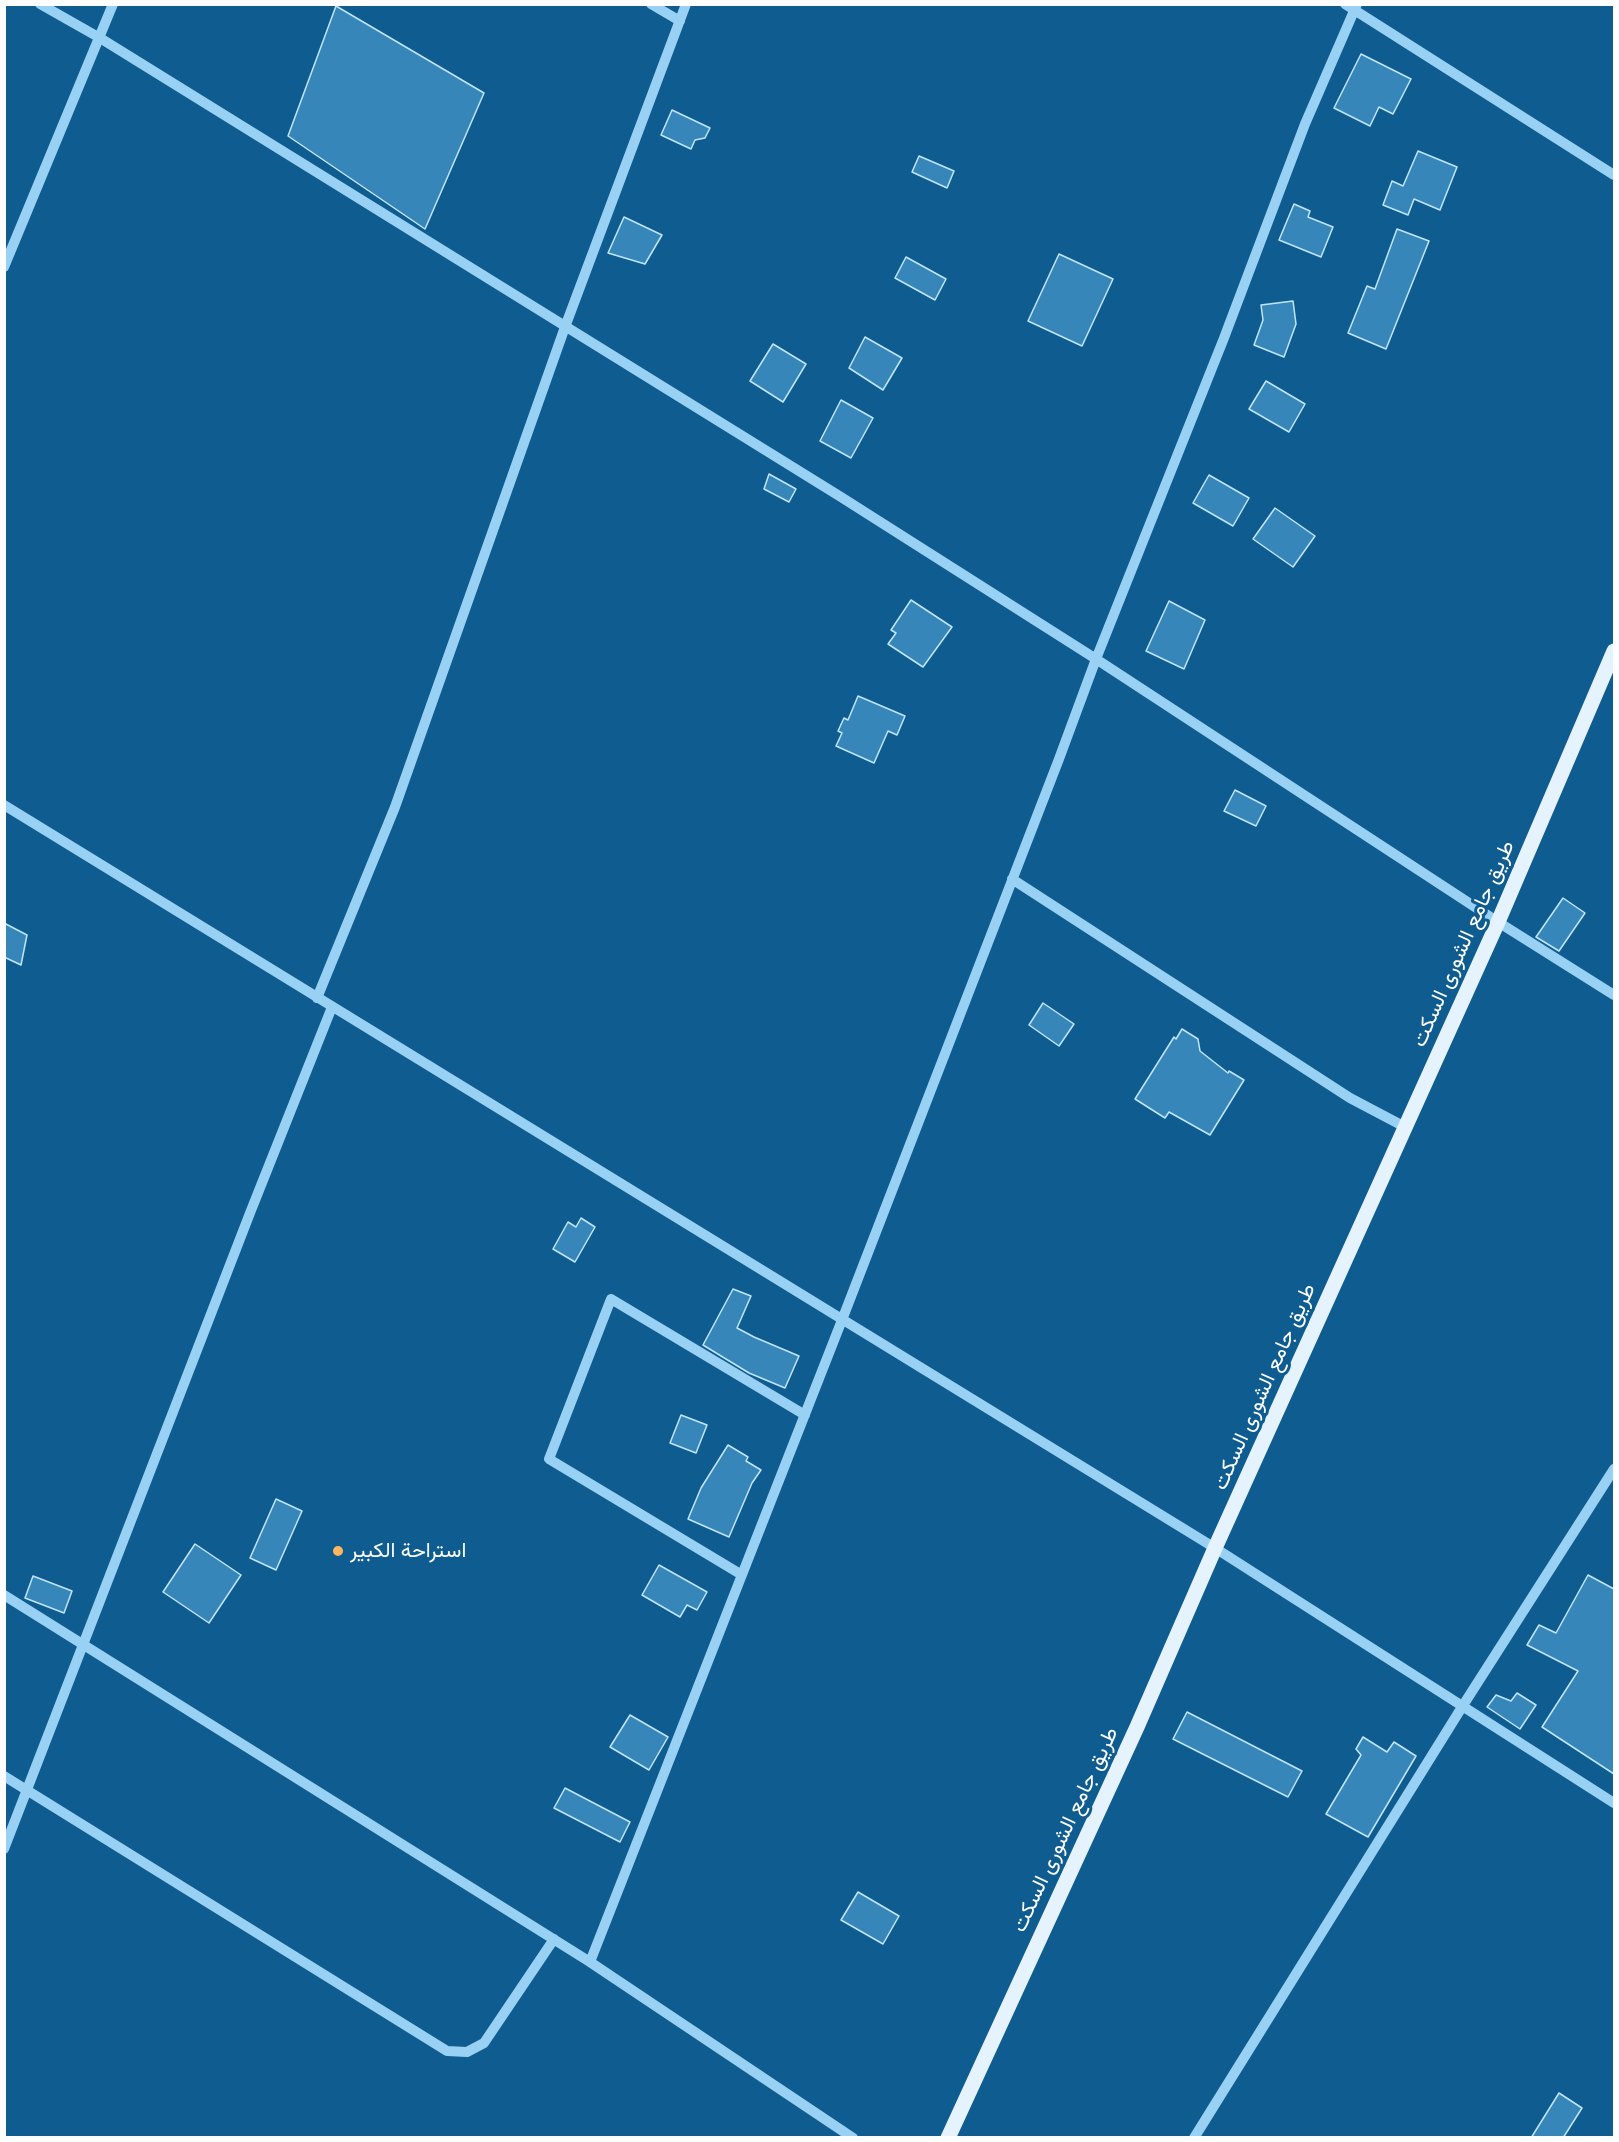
<!DOCTYPE html>
<html>
<head>
<meta charset="utf-8">
<style>
  body { margin:0 }
  #map { position:relative; width:1619px; height:2142px; overflow:hidden; background:#0f5c91; font-family:"Varela Round",sans-serif }
  canvas { display:block }
  .frame { position:absolute; inset:0; border:6px solid #fff; pointer-events:none }
</style>
</head>
<body>
<div id="map">
<canvas width="1619" height="2142"></canvas>
<div class="frame"></div>
</div>
<script>
const ctx = document.querySelector('canvas').getContext('2d');
ctx.lineJoin = 'round';
function fillPath(path, color) { ctx.fillStyle = color; ctx.fill(path, 'evenodd'); }
function stroke(path, color, width, dash) { ctx.strokeStyle = color; ctx.lineWidth = width; ctx.lineCap = dash ? 'butt' : 'round'; ctx.setLineDash(dash || []); ctx.stroke(path); }
function drawText(font, color, halo, rows, align = 'center') {
  ctx.font = font + ' "Varela Round",Vazirmatn,sans-serif'; ctx.lineWidth = 6; ctx.setLineDash([]); ctx.textBaseline = 'middle'; ctx.strokeStyle = halo; ctx.fillStyle = color; for (const [text, x, y, turn = 0] of rows) {
    ctx.save(); ctx.translate(x, y); ctx.rotate((+turn || 0) * Math.PI / 180); ctx.textAlign = isNaN(turn) ? turn : align; if (halo) ctx.strokeText(text, 0, 0); ctx.fillText(text, 0, 0); ctx.restore();
  }
}
const building = new Path2D(`
  M336 6 484 93 425 229 288 136Z
  M1361 54 1411 79 1393 114 1379 107 1370 126 1334 108Z
  M672 110 710 128 705 138 695 140 691 149 661 135Z
  M1418 151 1457 167 1440 210 1414 199 1408 215 1383 205 1392 181 1403 186Z
  M919 156 954 171 947 188 912 172Z
  M1294 204 1310 211 1308 217 1333 227 1321 257 1279 240Z
  M624 217 662 235 645 264 608 253Z
  M1397 229 1429 241 1386 349 1348 333 1367 286 1375 289Z
  M1059 254 1113 279 1082 346 1028 321Z
  M906 257 946 279 935 300 895 278Z
  M1293 301 1296 324 1284 357 1254 345 1263 320 1261 305Z
  M865 337 902 358 883 390 849 368Z
  M773 344 806 364 783 402 750 381Z
  M1266 381 1305 404 1289 432 1249 409Z
  M841 400 873 418 851 458 820 441Z
  M769 474 796 489 789 502 764 489Z
  M1209 475 1249 498 1233 526 1193 503Z
  M1275 508 1315 536 1293 567 1253 539Z
  M911 600 952 627 923 667 888 644 896 633 891 630Z
  M1169 601 1205 620 1184 669 1146 651Z
  M858 696 905 716 897 735 888 731 874 763 836 746 842 733 838 731 844 718 848 720Z
  M1235 790 1266 806 1256 826 1224 811Z
  M1563 898 1585 913 1559 951 1536 937Z
  M4 923 27 935 21 965 4 957Z
  M1043 1003 1074 1024 1059 1046 1029 1025Z
  M1182 1029 1198 1039 1200 1051 1228 1073 1229 1071 1244 1080 1210 1135 1169 1112 1165 1118 1135 1099 1174 1037 1176 1039Z
  M581 1218 595 1227 575 1262 553 1249 568 1222 576 1227Z
  M733 1289 751 1296 737 1328 754 1337 799 1356 785 1388 749 1373 703 1345Z
  M681 1415 707 1425 696 1453 670 1443Z
  M728 1445 748 1457 746 1461 761 1470 752 1483 729 1537 688 1519 701 1488Z
  M276 1499 302 1511 276 1570 250 1558Z
  M195 1544 241 1575 209 1623 163 1592Z
  M659 1565 707 1592 697 1610 687 1605 680 1617 642 1595Z
  M1588 1575 1614 1589V1774L1542 1727 1578 1671 1527 1645 1539 1625 1556 1633Z
  M33 1576 72 1591 64 1613 25 1598Z
  M1517 1693 1536 1705 1520 1729 1487 1707 1496 1695 1511 1701Z
  M1187 1712 1302 1771 1288 1797 1173 1739Z
  M630 1715 668 1737 649 1770 610 1747Z
  M1363 1737 1387 1752 1394 1742 1416 1756 1368 1837 1326 1814 1361 1755 1356 1749Z
  M565 1788 630 1822 620 1842 554 1808Z
  M858 1892 899 1916 883 1944 841 1920Z
  M1559 2093 1582 2108 1563 2138H1531Z`);
fillPath(building, '#3786ba');
stroke(building, '#c0e6fe', 1.5);
stroke(new Path2D(`
  M40 4 100 38 841 497 1096 659 1498 922 1614 995
  M651 4 680 21
  M1345 4 1614 175
  M4 267 113 4
  M4 805 1215 1548 1614 1803
  M1012 879 1350 1098 1405 1127
  M317 998 395 807 565 327 686 4
  M742 1575 549 1459 611 1299 805 1415
  M4 1595 590 1962 853 2138
  M4 1776 447 2051 467 2052 484 2043 554 1939
  M4 1849 250 1213 332 1007
  M590 1962 842 1320 1059 759 1096 659 1224 338 1305 124 1357 4
  M1194 2138 1462 1707 1614 1469`), '#99d1f4', 10);
stroke(new Path2D(`
  M948 2138 1137 1727 1215 1548 1498 922 1614 651`), '#e5f3ff', 15);
for (const [x, y, r, color] of [
  [338,1551,6,"#ffb55b"]
]) { const dot = new Path2D(); dot.arc(x, y, r, 0, 2 * Math.PI); ctx.fillStyle = color; ctx.fill(dot); stroke(dot, '#0f5c91', 2); }
drawText('21px', '#fff', '#0f5c91', [
  ["طريق جامع الشورى السكت",1464,944,-66],
  ["طريق جامع الشورى السكت",1265,1387,-66],
  ["طريق جامع الشورى السكت",1066,1830,-65]
]);
drawText('21px', '#fff', '#0f5c91', [
  ["استراحة الكبير",350,1551]
], 'left');
</script>
</body>
</html>
